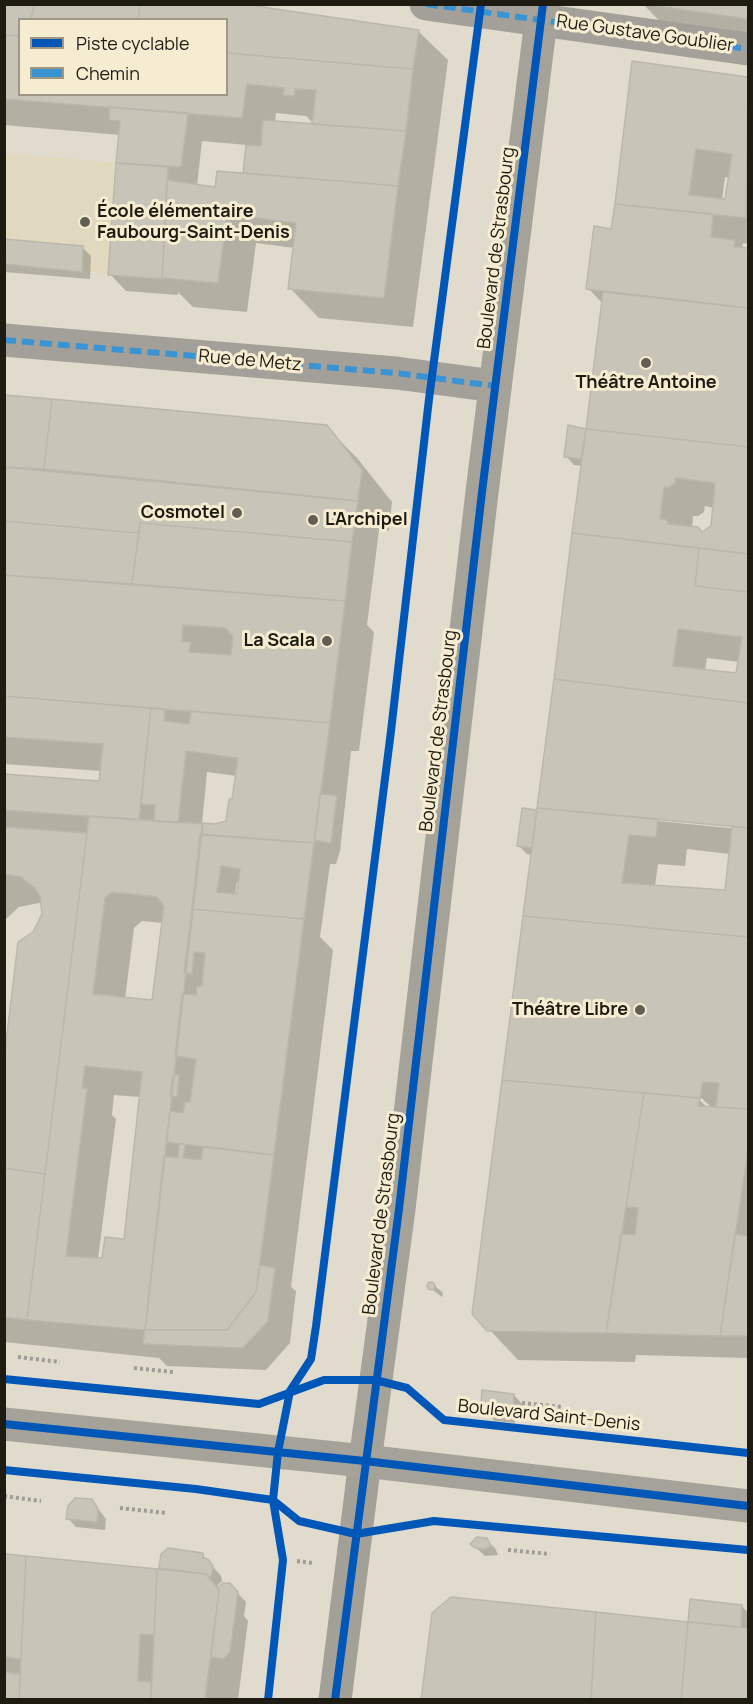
<!DOCTYPE html>
<html>
<head>
<meta charset="utf-8">
<style>
  body { margin:0 }
  #map { position:relative; width:753px; height:1704px; overflow:hidden; background:#e0dbcc; font-family:Manrope,sans-serif }
  canvas { display:block }
  .frame { position:absolute; inset:0; border:6px solid #1e1b12; pointer-events:none }
  .legend { position:absolute; left:18px; top:18px; width:210px; height:78px; box-sizing:border-box; background:#f5ecd1; border:2px solid #9f9885; margin:0; padding:8px 10px; list-style:none; font-size:18px; color:#1e1b12 }
  .legend li { display:flex; align-items:center; gap:12px; height:30px }
  .legend b { width:30px; border:2px solid #9f9885 }
</style>
</head>
<body>
<div id="map">
<canvas width="753" height="1704"></canvas>
<div class="frame"></div>
<ul class="legend">
<li><b style="height:8px;background:#0057b8"></b>Piste cyclable</li>
<li><b style="height:8px;background:#3a94d3"></b>Chemin</li>
</ul>
</div>
<script>
const ctx = document.querySelector('canvas').getContext('2d');
ctx.lineJoin = 'round';
function fillPath(path, color) { ctx.fillStyle = color; ctx.fill(path, 'evenodd'); }
function stroke(path, color, width, dash) { ctx.strokeStyle = color; ctx.lineWidth = width; ctx.lineCap = dash ? 'butt' : 'round'; ctx.setLineDash(dash || []); ctx.stroke(path); }
function drawText(font, color, halo, rows, align = 'center') {
  ctx.font = font + ' Manrope,sans-serif'; ctx.lineWidth = 6; ctx.setLineDash([]); ctx.textBaseline = 'middle'; ctx.strokeStyle = halo; ctx.fillStyle = color; for (const [text, x, y, turn = 0] of rows) {
    ctx.save(); ctx.translate(x, y); ctx.rotate((+turn || 0) * Math.PI / 180); ctx.textAlign = isNaN(turn) ? turn : align; if (halo) ctx.strokeText(text, 0, 0); ctx.fillText(text, 0, 0); ctx.restore();
  }
}
fillPath(new Path2D(`
  M4 153 168 167 162 279 5 264Z`), '#e1d9bf');
fillPath(new Path2D(`
  M4 4 418 31 448 60 413 327 319 318 290 288 295 248 256 243 247 312 193 307 178 292V295L126 291 110 274 120 135 4 125ZM20 20H226V94H20ZM276 113 306 116 316 126 275 122ZM202 141 247 145 244 174 216 188 197 186Z
  M643 4H748V44L671 33Z
  M634 62 748 79V244L743 243 742 249 748 250V1358L636 1355 635 1362 518 1360 474 1313 533 855 527 854 519 846 538 814 583 466 574 465 566 456 569 427 587 430 603 304 588 288 612 231ZM725 177 730 178 726 200H722ZM705 506 714 508 712 526 702 533 692 528 693 516H698L704 512ZM707 658 739 662 737 675 705 671ZM654 818 739 826V829L658 821ZM687 849 730 854 726 892 655 886 658 864 685 866ZM695 1092 712 1108H708L693 1094Z
  M4 241 82 247 91 256 90 279 4 272Z
  M4 396 326 427 357 458 392 502 389 531 379 530 367 625 374 632 359 751H351L340 851 336 864H330L320 937 333 950 291 1287 296 1291 290 1343 266 1370 167 1366 159 1358 4 1342V1053L6 1055 34 933 43 914 42 904 39 903 19 907 4 921V776L100 783 102 771 4 764ZM207 772 237 776 227 822 216 825 202 824ZM237 882H240L238 896H235ZM142 921 163 923 153 1002 125 999 134 928ZM114 1095 140 1097 126 1241 104 1260 98 1259 116 1119 112 1115Z
  M429 1284 434 1285 443 1293 442 1297 429 1287Z
  M514 1395 522 1404 521 1415 514 1423 495 1421 486 1412Z
  M92 1501 106 1519 105 1530 76 1527 68 1518Z
  M486 1540 495 1548 498 1555 485 1556 472 1544Z
  M202 1554 221 1576 222 1581 216 1587 218 1589 230 1585 246 1602 244 1616 248 1621 238 1700H4V1555L164 1572 161 1568Z
  M692 1601 742 1606 748 1613V1700H423L689 1623Z`), '#0003');
const building = new Path2D(`
  M4 4H34L31 20H20V36L4 35Z
  M34 4H140L138 20H31Z
  M140 4H242L419 30 413 69 226 53V20H138Z
  M644 4H672L671 8Z
  M672 4H748V19L671 8Z
  M4 35 20 36V94H226V53L413 69 406 131 312 124 316 90 295 89 294 96 283 95 284 88 247 84 242 118 4 99Z
  M632 61 748 77 746 218 615 204ZM696 149 732 154 725 199 689 195Z
  M110 107 188 113 181 167 116 163 120 121 109 120Z
  M263 120 406 131 398 186 243 173 246 145 261 146Z
  M116 163 168 167 162 279 108 275Z
  M217 171 398 186 384 298 288 289 296 223 227 214 218 283 162 278 167 180 215 187Z
  M615 204 713 214 711 237 735 240 734 247 748 248V308L586 289 594 226 611 229Z
  M4 239 83 246 82 272 4 264Z
  M603 292 748 308V447L586 429Z
  M4 395 52 399 44 469 4 467Z
  M52 399 327 425 362 470 358 501 44 469Z
  M568 425 586 429 581 459 564 457Z
  M586 429 748 447V554L572 533ZM676 478 715 483 711 526 702 532 698 527 668 524 667 520 660 519 664 487 668 488 675 483Z
  M4 467 358 501 352 542 140 523 139 533 4 521Z
  M4 521 139 533 132 584 4 575Z
  M140 523 352 542 345 601 132 584Z
  M572 533 699 548 695 586 748 592V703L554 679ZM678 629 742 637 736 673 673 666Z
  M699 548 748 554V592L695 586Z
  M4 575 345 601 330 723 4 696ZM183 625 226 628 233 637 231 655 189 652 191 642H182Z
  M554 679 748 703V828L537 808Z
  M4 696 151 708 139 820 4 810V774L99 781 103 744 4 737Z
  M151 708 165 709 164 721 189 724 191 711 330 723 314 843 201 834 203 823 215 824 226 821 229 799H232L238 758 186 751 178 823 154 821 155 805 141 804Z
  M320 794 337 796 331 843 314 840Z
  M522 808 537 810 532 848 517 846Z
  M537 808 658 819 656 837 629 835 622 883 725 890 732 826 748 828V937L523 916Z
  M89 816 203 824 145 1330 27 1320ZM112 892 157 897 164 906 152 1000 93 994 105 898ZM85 1066 142 1072 124 1239 105 1237 102 1258 66 1256 87 1088H82Z
  M4 827 87 833 45 1174 4 1168V1060L18 942 33 932 42 914 40 896 35 888 21 877 4 874Z
  M200 835 314 843 304 919 192 909ZM221 866 240 869 237 894 217 892Z
  M192 909 304 919 274 1155 166 1142 170 1111 183 1113 185 1102H190L196 1059 175 1056 182 994 196 995 197 986H202L205 953 194 952 192 974 184 973Z
  M523 916 748 937V1109L716 1107 719 1083 703 1082 700 1098 502 1080Z
  M173 1075H179L177 1097 170 1096Z
  M502 1080 644 1093 606 1333 487 1331 472 1314Z
  M644 1093 700 1098 698 1106 748 1109V1150L720 1336 606 1333 621 1234 635 1235 638 1208 626 1207Z
  M179 1144 185 1145 183 1158 201 1160 203 1147 274 1155 256 1292 227 1330H145L164 1156 178 1158Z
  M4 1168 45 1174 27 1320 4 1317Z
  M735 1234 748 1236V1336H720Z
  M260 1265 275 1268 268 1321 243 1348 143 1344 145 1330H227L256 1292Z
  M427 1286a4 4 0 1 1 8 0a4 4 0 1 1-8 0Z
  M482 1390 514 1394 513 1406 505 1415 485 1413 481 1402Z
  M75 1498 92 1499 98 1509 97 1522 66 1519 68 1506Z
  M477 1537 487 1538 491 1546 485 1549 475 1548 470 1544Z
  M168 1548 203 1553V1558L208 1559 213 1566 212 1575 209 1578 206 1574 159 1568 161 1554Z
  M4 1554 26 1556 21 1659 4 1657Z
  M26 1556 157 1569 154 1635 140 1634 138 1681 151 1682V1700H19Z
  M157 1569 206 1574 219 1590 205 1700H151Z
  M223 1583H230L238 1592 230 1652 224 1659 211 1657 219 1590 217 1588Z
  M451 1597 596 1612 591 1700H421L432 1613Z
  M690 1599 742 1605 741 1627 688 1622Z
  M596 1612 688 1622 681 1700H591Z
  M688 1622 748 1628V1700H681Z
  M4 1672 20 1674 19 1700H4Z`);
fillPath(building, '#c8c4b8');
stroke(building, '#bbb7ac', 1.5);
stroke(new Path2D(`
  M18 1357 60 1362
  M134 1368 173 1372
  M522 1403 562 1407
  M4 1496 41 1501
  M120 1508 166 1513
  M508 1550 550 1554
  M297 1561 312 1563`), '#9f9c95', 4, [3, 3]);
stroke(new Path2D(`
  M426 4 748 49`), '#a3a09a', 33);
stroke(new Path2D(`
  M4 340 396 373 495 386`), '#a3a09a', 33);
stroke(new Path2D(`
  M335 1700 365 1461`), '#a2a097', 33);
stroke(new Path2D(`
  M4 1424 365 1461 748 1506
  M365 1461 399 1209 482 492 543 4`), '#a5a399', 33);
stroke(new Path2D(`
  M426 4 748 49
  M4 340 396 373 495 386`), '#3a94d3', 6, [12, 6]);
stroke(new Path2D(`
  M4 1379 259 1404 324 1380H375L407 1388 444 1420 748 1453
  M4 1424 365 1461 748 1506
  M4 1470 196 1489 273 1500 299 1521 356 1534 434 1521 748 1550
  M268 1700 283 1560 273 1500 278 1452 290 1391 311 1359 316 1326 391 731 429 399 481 4
  M335 1700 399 1209 482 492 543 4`), '#0057b8', 8);
for (const [x, y, r, color] of [
  [85,222,6,"#625e53"],
  [646,363,6,"#625e53"],
  [237,513,6,"#625e53"],
  [313,520,6,"#625e53"],
  [327,641,6,"#625e53"],
  [640,1010,6,"#625e53"]
]) { const dot = new Path2D(); dot.arc(x, y, r, 0, 2 * Math.PI); ctx.fillStyle = color; ctx.fill(dot); stroke(dot, '#f5ecd1', 2); }
drawText('18px', '#1e1b12', '#f5ecd1', [
  ["Rue Gustave Goublier",645,34,8],
  ["Boulevard de Strasbourg",497,248,-83],
  ["Rue de Metz",250,361,5],
  ["Boulevard de Strasbourg",439,731,-83],
  ["Boulevard de Strasbourg",382,1214,-83],
  ["Boulevard Saint-Denis",549,1416,6]
]);
drawText('bold 18px', '#1e1b12', '#f5ecd1', [
  ["École élémentaire",97,212,"left"],
  ["Faubourg-Saint-Denis",97,233,"left"],
  ["Théâtre Antoine",646,383,"center"],
  ["Cosmotel",225,513],
  ["L'Archipel",325,520,"left"],
  ["La Scala",315,641],
  ["Théâtre Libre",628,1010]
], 'right');
</script>
</body>
</html>
